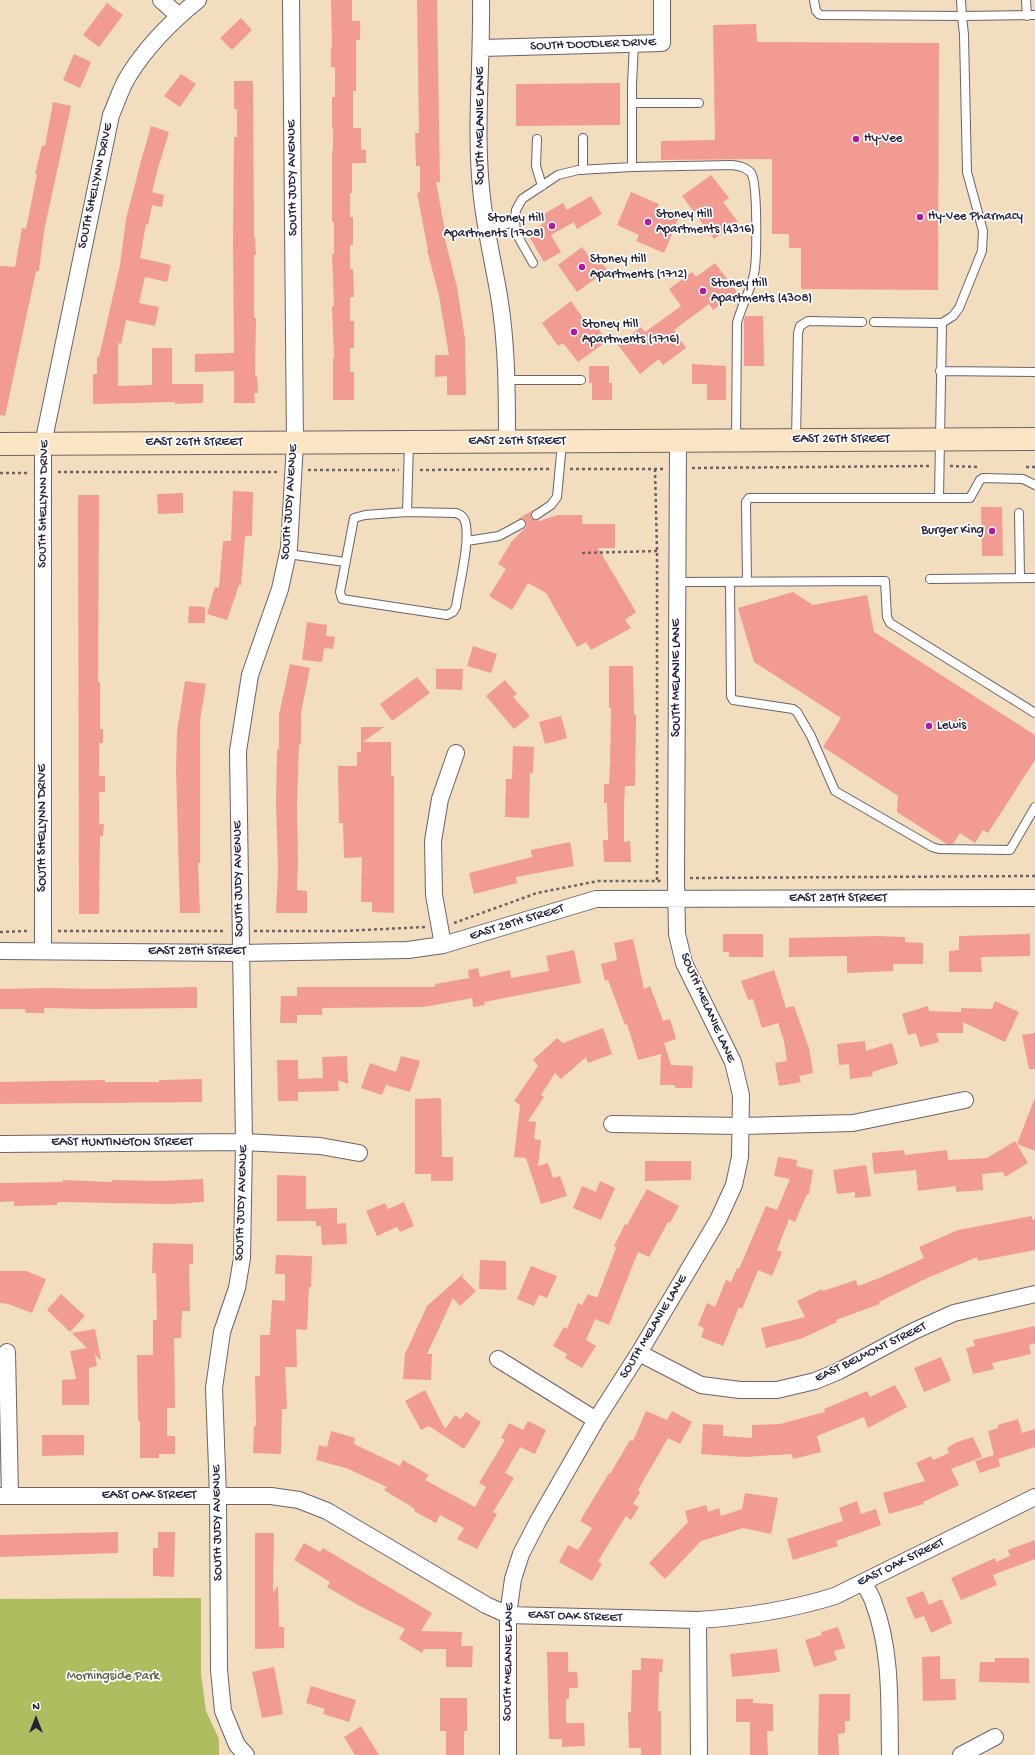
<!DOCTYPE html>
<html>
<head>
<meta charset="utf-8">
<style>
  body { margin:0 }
  #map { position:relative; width:1035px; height:1755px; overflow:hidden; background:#f3ddbf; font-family:"Gochi Hand",sans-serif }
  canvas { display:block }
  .north { position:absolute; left:16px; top:1699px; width:40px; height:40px; -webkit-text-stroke:3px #fff; paint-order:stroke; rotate:0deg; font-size:11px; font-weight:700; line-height:16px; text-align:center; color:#22223b }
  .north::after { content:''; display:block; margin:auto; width:14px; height:18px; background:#22223b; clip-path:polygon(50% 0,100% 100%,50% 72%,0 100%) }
</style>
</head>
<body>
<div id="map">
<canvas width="1035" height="1755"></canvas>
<div class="north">N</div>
</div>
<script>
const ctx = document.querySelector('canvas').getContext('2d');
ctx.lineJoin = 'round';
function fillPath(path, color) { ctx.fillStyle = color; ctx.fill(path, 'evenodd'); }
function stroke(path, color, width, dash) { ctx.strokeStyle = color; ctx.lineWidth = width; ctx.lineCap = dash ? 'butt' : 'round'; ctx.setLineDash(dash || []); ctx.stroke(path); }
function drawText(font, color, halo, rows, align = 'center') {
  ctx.font = font + ' "Gochi Hand",sans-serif'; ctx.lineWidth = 3.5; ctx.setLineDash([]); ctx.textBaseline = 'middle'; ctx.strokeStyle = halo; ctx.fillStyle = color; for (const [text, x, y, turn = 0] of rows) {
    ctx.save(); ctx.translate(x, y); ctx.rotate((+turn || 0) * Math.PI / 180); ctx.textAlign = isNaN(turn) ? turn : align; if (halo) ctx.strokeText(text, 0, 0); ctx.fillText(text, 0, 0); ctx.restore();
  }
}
fillPath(new Path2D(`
  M201 1598V1674L206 1711 219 1739V1755H0V1599Z`), '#aebd5f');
fillPath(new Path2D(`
  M331 0H352V21H360V40H356V91H353V128H361V150H366V163H352V193H350V217H353V245H350V269H353L354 297H350V321H354V348H350V372H354V400H333V358H334L332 306H334L332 254H334V222H332V151H333V128H332V97H335V67H331V47H332Z
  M417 0H437L440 182H436L445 231 443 232 457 287 465 339 466 395H447V376L435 377V355H449L439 296 427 250H428L417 193 420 192V166H416L415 133H419Z
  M107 3 123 15 99 47 83 35Z
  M241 18 252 30 232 50 220 38Z
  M756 24 757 42 939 43 938 290 801 289V248H789V234H772V159L661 160V141L715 140 713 25Z
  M74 54 91 62 80 88 63 80Z
  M181 74 196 84 180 107 164 96Z
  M234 81H253L254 237H255L256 255H254V318H256L255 376H257L258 393H254L255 403H234V371L195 372V354L234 353 233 239 234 137H237V109H234Z
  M620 83V125L516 126V84Z
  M53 102 71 106 44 231 39 271H36L5 416 0 415V266L15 267 22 228 26 229 37 174H35L42 146H45Z
  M151 126 169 132 158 168 152 192 164 195 162 207 152 205 148 225 146 224 140 258 171 265 167 282 145 277 139 303 159 307 155 326 126 320 121 344 118 343V386L152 385V348H172V384H203V403L175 404V402L93 404V374H97V357H99L120 265 126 219 141 161Z
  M711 175 729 198 723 202 738 222 714 239 682 196Z
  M631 192 659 204 657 210 678 219 664 253 636 241 639 235 617 225Z
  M591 196 602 214 577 229 574 222 551 235 561 252 544 262 527 233 543 224 539 217 563 203 567 210Z
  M582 247 590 258 596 255 607 270 577 292 558 265Z
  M715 263 737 292 713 310 709 304 674 330 686 348 663 365 659 359 640 374 618 345 641 327 645 332 681 306 669 289 692 272 696 277Z
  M571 301 585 321 590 317 607 341 578 362 563 343 558 346 542 323Z
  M745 316H763L764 366H744V320Z
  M692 364 726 366V400H707V384H692Z
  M589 366H609V383H612V400H592V383H589Z
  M233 491 253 492 252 536H245L241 585H239L227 620 207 614 215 587 219 588 223 541H231Z
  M183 493V513L158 514 157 494Z
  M78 495H99L98 682H100V729H103V743H99V776H105V792H99V824H104L103 836H100L99 914H79Z
  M981 507H1002L1003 556H982Z
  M533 510 531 513V518L539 521 558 515H582V524H615V548H598L636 612 625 620 631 628 591 650 586 642 577 647 546 593 528 583 512 610 489 596 506 569 498 564 512 541 526 527V524L524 520 518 519Z
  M793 592 813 605 867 595 874 632 1035 735V760L988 833 983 830 975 843 960 833 953 844H947L897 812 898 796 823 747 841 718 754 662 738 608Z
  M189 606 205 607V623H188Z
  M307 622 327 625 326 636 335 637 333 649 324 648 322 662 302 660Z
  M473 646 497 654 491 673 467 666Z
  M290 664 310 668 301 712V744H299L297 804 298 863 297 890 307 891V913H276L278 870 276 803 277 749 279 750V715Z
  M609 666H633L634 715H636L635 786H625L624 803V842L630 841 631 862H604L603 840H608L607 803H604V784H609L610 766 611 708H609Z
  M436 669H463L462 690 436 689Z
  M417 677 430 693 392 721 380 704Z
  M505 680 517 694 513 697 530 716 514 729 486 696Z
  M185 681 206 684 200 720V863H198L200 913H180L176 770 177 732Z
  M561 716 567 738 545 744 539 722Z
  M361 727H384L363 742H391V776H394V913L372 912V902H361L362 857 344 858 343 823H339L338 766H357V752H361Z
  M513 746 534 747 533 773H530L529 818 505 817 506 779H512Z
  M570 842 574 866 516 877 517 883 474 894 469 873 532 857 531 850Z
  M723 934H763V957H729V952H723Z
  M1030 934V956L981 957 982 972H949V951L959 950V936Z
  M877 936 905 937V942L923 943V964H893V971L847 973V956L789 957V938Z
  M633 939 644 989 650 986 663 1021 670 1019 676 1039 664 1043 671 1065 693 1066 692 1088H675V1085H660L661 1054 638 1060 627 1024 625 1025 608 980 605 981 601 964 617 960 614 943Z
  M574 950 581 983 484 1002 485 1005 473 1007 472 998 424 1007 322 1008V1015H297V1023H280L281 996H297V987H435V984L469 978 468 970 478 968 480 977 510 970 511 978 549 971 546 956Z
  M774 970 786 1008 794 1006 809 1048 813 1073 799 1076 801 1082 779 1086 775 1063 787 1061 784 1041 778 1023 762 1028 753 999 748 1000 741 981Z
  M197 987V1008L92 1009 44 1008V1013H26L25 1009H0V989L49 988 100 989Z
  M995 1001 1019 1012 1005 1042 963 1022V1033H936L939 1042 920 1047 916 1033 908 1035 902 1014 928 1006 929 1011 961 1012V1008L992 1009Z
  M603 1028 612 1054 588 1063 586 1057 561 1079 555 1073 541 1095 544 1097 528 1121 536 1122 534 1139 541 1140 538 1166 548 1163 553 1178 560 1176 567 1196 541 1204 526 1158 514 1157 520 1105 514 1101 538 1066 533 1060 557 1038 563 1043Z
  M1035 1033V1069H1029L1022 1035Z
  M865 1041 866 1051 892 1043 898 1064 872 1072 873 1076 850 1079 849 1064 839 1065 837 1044Z
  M347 1056 348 1084 338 1080 339 1091 298 1092V1101H278L277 1060H298V1079L323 1078 322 1057Z
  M401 1056 420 1061 410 1092 386 1085 382 1095 361 1088 370 1063 396 1072Z
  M202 1079V1102L0 1104V1082L105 1080V1082H159V1080Z
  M441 1098 442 1157H453V1181H431V1174H415V1099Z
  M1034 1100H1035V1151L1017 1144Z
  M1015 1141 1028 1163 1005 1177 1003 1172 982 1174 983 1190 956 1192V1186L918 1191 916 1170 874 1174 872 1153 904 1150 905 1155 947 1150 948 1160 987 1158Z
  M778 1157 797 1160 796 1166 813 1170 809 1194H807L795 1222 789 1219 777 1250 782 1252 772 1276 758 1270 742 1309 739 1307 723 1346 701 1337 704 1328 698 1325 707 1303 715 1307 726 1280 731 1282 737 1268 739 1269 766 1206 777 1210 790 1179 774 1176Z
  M645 1161H691V1180L645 1181Z
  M866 1165 871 1196 855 1198V1192L837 1194 833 1170Z
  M277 1175 306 1176V1209L337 1208V1224L346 1223 347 1244 322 1245 321 1226H316V1221H277Z
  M203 1179 204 1202 171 1204 57 1202V1205L14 1206V1201L0 1202V1183L63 1182V1180L112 1182V1180L162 1181Z
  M600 1181 615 1188 601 1220 573 1208 582 1186 596 1192Z
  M647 1189 679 1206 670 1223 668 1222 649 1257 638 1252 609 1325 595 1319 586 1340 596 1346 582 1368 565 1358 567 1354 553 1346 564 1327 567 1329 578 1303 582 1305 588 1294 597 1298 616 1248 614 1246 625 1224 627 1225Z
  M404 1202 414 1226 400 1232 397 1227 377 1236 366 1211 385 1203 388 1209Z
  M1032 1216V1220L1035 1219V1250L978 1261 977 1257 925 1279 879 1302 880 1304 836 1320 837 1322 803 1338 766 1348 761 1328 805 1317 797 1301 822 1289 823 1291 856 1280 858 1286 877 1279 924 1258 919 1247 958 1230Z
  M153 1243 193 1244V1264H189L190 1311H182L181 1338H174L175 1408H167V1436H175V1454H159V1458H140V1421H138L137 1355H153V1320H157L156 1273H152Z
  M276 1255 312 1256 311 1287H309L307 1330 296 1329 297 1367H285L287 1409H282L281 1454 253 1453 254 1426H256L255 1376H260V1335H270L272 1300 285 1301V1274H275Z
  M480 1260 506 1261V1290L479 1289Z
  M531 1266 557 1276 547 1298 539 1295 534 1306 517 1299Z
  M0 1271H26L46 1279 32 1313 8 1304 0 1303Z
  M464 1273 462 1277 476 1291 460 1306 453 1298 427 1354H432L431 1380 403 1379 405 1354 427 1306Z
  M61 1294 85 1316 70 1332 47 1310Z
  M1035 1326V1343L1029 1345 1031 1354 992 1363 994 1369 973 1374 966 1348 975 1346 973 1340Z
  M95 1329 101 1360 95 1355 97 1366 89 1368V1405H62V1380L76 1379 70 1351 87 1348 72 1333Z
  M941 1357 951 1381 924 1392 914 1368Z
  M895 1385 907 1407 868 1428 864 1417 817 1436 821 1452 793 1459 792 1454 744 1457 701 1454 703 1424 723 1425V1436L752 1438V1425L780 1424 825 1412 824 1409 867 1391 870 1397Z
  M425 1390 445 1429 455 1415 461 1419 466 1412 481 1422 464 1449 429 1426 421 1430 405 1401Z
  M646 1411 667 1420 672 1411 692 1422 680 1444 668 1438 638 1490 640 1492 633 1504 639 1507 631 1520 626 1516 598 1561 602 1564 592 1581 559 1562 568 1545 578 1550 592 1528 580 1521 609 1473 610 1474 630 1440 633 1441Z
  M1018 1419 1022 1433 1035 1429V1447L998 1459 1000 1466 980 1473 975 1461 994 1455 988 1431 998 1428V1425Z
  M528 1421 546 1430 535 1454 520 1447 505 1473 514 1478 493 1512 497 1514 477 1549 457 1539 464 1528 440 1515 436 1523 414 1511 415 1509 384 1490 387 1487 346 1468 316 1460 319 1445 327 1447 331 1431 355 1438 354 1444 400 1466 403 1460 429 1475 425 1480 475 1507 486 1487 479 1483 505 1440 501 1438 509 1423 523 1430Z
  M42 1435H84V1455L42 1456Z
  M973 1437 982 1457 951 1469 959 1485 923 1502 924 1504 889 1514 883 1493 925 1481 916 1463 931 1456 933 1460 949 1453 947 1448 957 1442Z
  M745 1493 778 1498 771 1534 743 1528 701 1541 665 1579 649 1563 688 1522 685 1511 706 1505 708 1512 719 1508 721 1516 742 1509Z
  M857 1501 861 1514 876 1509 881 1525 836 1541 838 1546 793 1560 787 1539 843 1521 839 1508Z
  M118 1532V1553L0 1557V1535Z
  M158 1532H175L174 1577 153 1576V1548H158Z
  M255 1533H274L273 1593 278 1586 279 1627H284V1648L255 1649Z
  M1035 1540V1559L993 1575 997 1585 961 1600 951 1578 995 1558 996 1562 1010 1556 1008 1550Z
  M304 1543 320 1552 323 1548 432 1613 421 1631 462 1632 461 1646H473L472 1667H446V1649H424L422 1653 399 1639 405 1629 358 1605 327 1587 330 1582 294 1560Z
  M923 1591 929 1605 942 1599 952 1623 931 1633 924 1616 915 1619 906 1598Z
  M838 1627 845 1648 834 1651 837 1660 814 1667 805 1640 822 1635 821 1632Z
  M777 1649 780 1672 732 1677 730 1654Z
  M547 1652H568V1672H577L578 1688H569V1699H566V1723H584L585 1746 562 1747V1739H549Z
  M940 1656V1679H955L956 1700 923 1701 922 1657Z
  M641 1658 663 1659 662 1672H659L658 1711H661V1755H641V1748H629L628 1712H631L632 1670H641Z
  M995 1658H1029V1683L979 1682 980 1662H995Z
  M274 1667 283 1714 262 1718 252 1672Z
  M311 1686 356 1700 349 1722 323 1714 325 1709 306 1703Z
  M819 1694H850V1721H845V1733L838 1734 839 1755H818Z
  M440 1698H467V1731H464V1755H446V1731H440Z
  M736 1699H753V1703L773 1704V1731H767L768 1755H750V1722H736Z
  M361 1726 379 1755H355L344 1737Z`), '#f29b93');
const service = new Path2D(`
  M814 0 816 11 820 15 962 16 964 35 967 172 983 231 982 251 959 308 953 316 942 323
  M961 0 962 16 1035 15
  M1026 0 1027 16
  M632 103H699
  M537 139 536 166 542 186
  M632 167 732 165C739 166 746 167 751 173 758 183 757 260 754 274 751 289 741 307 737 323L736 440
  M583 170V138
  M485 230 515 222
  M533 263 516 233 515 219 516 210 522 199 558 175 578 170 632 167V84L634 44
  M940 371 1035 372
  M507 380H581
  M796 440 798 333 800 326 808 321 862 322
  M939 498H970L980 480 983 478 1023 479 1035 485
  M407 512 365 515 354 518 340 592 342 599 447 615 453 612 456 607C459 585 471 540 465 521 463 516 461 515 456 513L407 512 409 443
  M1019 513 1020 578
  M536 515 551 505 557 497 562 443
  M467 541 499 536 521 524
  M288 554 345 562
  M930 579 1035 578
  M678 582 885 581 887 617 890 623 1035 713
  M730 582 731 696 733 700 793 709 797 712 811 736 835 791 932 847 939 849 1010 850 1035 807
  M747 582 746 502 749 498H939L942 323 874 322`);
const minor = new Path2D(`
  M161 0 179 16
  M481 0C482 63 475 126 481 188 484 225 493 260 499 296 507 344 507 393 507 442
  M482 48 662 43V0
  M443 945 434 895 433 841 440 799 456 753
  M0 951 240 953 408 950 443 945 596 899 1035 898
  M43 951V444L111 115C117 102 121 87 129 75 147 46 172 21 198 0
  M612 1124 742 1126 853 1123 965 1100
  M0 1144 244 1142 320 1146 359 1153
  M7 1352 10 1496
  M639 1353 701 1385 740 1390H777L815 1381 839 1371 914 1331 954 1313 1035 1294
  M498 1359 596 1420
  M0 1496H271L299 1500 327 1511 486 1605 508 1615 698 1620C745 1617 790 1610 835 1596L1035 1497
  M863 1582C867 1589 872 1596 874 1604 892 1652 889 1704 890 1755
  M698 1620 699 1755
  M246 1755 237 1745 223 1711 219 1670 218 1496 214 1388 222 1332 237 1288 242 1258 244 1142 238 751 250 675 280 589 289 548 295 443 291 0
  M508 1755V1615L513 1579 521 1554 538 1521 596 1420 639 1353 718 1220 734 1185 740 1157 741 1095 733 1062 684 963 677 934 676 879 678 441
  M961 1755 995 1737`);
const secondary = new Path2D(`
  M0 444 1035 439`);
stroke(service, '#6b6369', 10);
stroke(minor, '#6b6369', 18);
stroke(secondary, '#6b6369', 24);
stroke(new Path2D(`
  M950 466 979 467
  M1026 467H1035
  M692 468 929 466
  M570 469H663
  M655 469 657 551V880
  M308 470H399
  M420 470 549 469
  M58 472H279
  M0 473H29
  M582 553 657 551
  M690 878 1035 876
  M454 923 537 893 598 881H661
  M58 931H225
  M254 931H343L425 927
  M0 932 27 931`), '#6b6369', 2.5, [3, 3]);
stroke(service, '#fff', 8);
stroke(minor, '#fff', 16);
stroke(secondary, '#fce5c4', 22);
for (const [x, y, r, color] of [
  [856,139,4,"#b5179e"],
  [920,217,4,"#b5179e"],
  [648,222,4,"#b5179e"],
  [552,226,4,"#b5179e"],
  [582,267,4,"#b5179e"],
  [703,291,4,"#b5179e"],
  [574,332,4,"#b5179e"],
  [992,531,4,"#b5179e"],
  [929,726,4,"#b5179e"]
]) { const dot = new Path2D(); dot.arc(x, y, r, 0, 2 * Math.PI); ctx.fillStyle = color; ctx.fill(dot); stroke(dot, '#fff', 1.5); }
drawText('13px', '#22223b', '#fff', [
  ["SOUTH DOODLER DRIVE",593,45,-2],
  ["SOUTH MELANIE LANE",481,126,-90],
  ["SOUTH JUDY AVENUE",293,178,-91],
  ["SOUTH SHELLYNN DRIVE",96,186,-78],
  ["EAST 26TH STREET",841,440],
  ["EAST 26TH STREET",517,442],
  ["EAST 26TH STREET",194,443],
  ["SOUTH JUDY AVENUE",290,502,-86],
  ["SOUTH SHELLYNN DRIVE",44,504,-89],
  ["SOUTH MELANIE LANE",677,678,-90],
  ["SOUTH SHELLYNN DRIVE",43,828,-90],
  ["SOUTH JUDY AVENUE",239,879,-91],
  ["EAST 28TH STREET",838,899],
  ["EAST 28TH STREET",517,923,-17],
  ["EAST 28TH STREET",197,952],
  ["SOUTH MELANIE LANE",707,1008,66],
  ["EAST HUNTINGTON STREET",122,1143],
  ["SOUTH JUDY AVENUE",242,1203,-88],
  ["SOUTH MELANIE LANE",654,1327,-59],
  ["EAST BELMONT STREET",871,1353,-26],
  ["EAST OAK STREET",149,1496],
  ["SOUTH JUDY AVENUE",218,1523,-91],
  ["EAST OAK STREET",901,1563,-26],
  ["EAST OAK STREET",575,1617,2],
  ["SOUTH MELANIE LANE",509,1662,-89]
]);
drawText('13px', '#22223b', '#fff', [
  ["Hy-Vee",864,139],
  ["Stoney Hill",656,215],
  ["Apartments (4316)",656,230],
  ["Hy-Vee Pharmacy",928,217],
  ["Stoney Hill",544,219,"right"],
  ["Apartments (1708)",544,234,"right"],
  ["Stoney Hill",590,260],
  ["Apartments (1712)",590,275],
  ["Stoney Hill",711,284],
  ["Apartments (4308)",711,299],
  ["Stoney Hill",582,325],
  ["Apartments (1716)",582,340],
  ["Burger King",984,531,"right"],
  ["Lewis",937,726]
], 'left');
drawText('13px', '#5a6049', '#fff', [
  ["Morningside Park",113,1677]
]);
</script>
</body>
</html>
